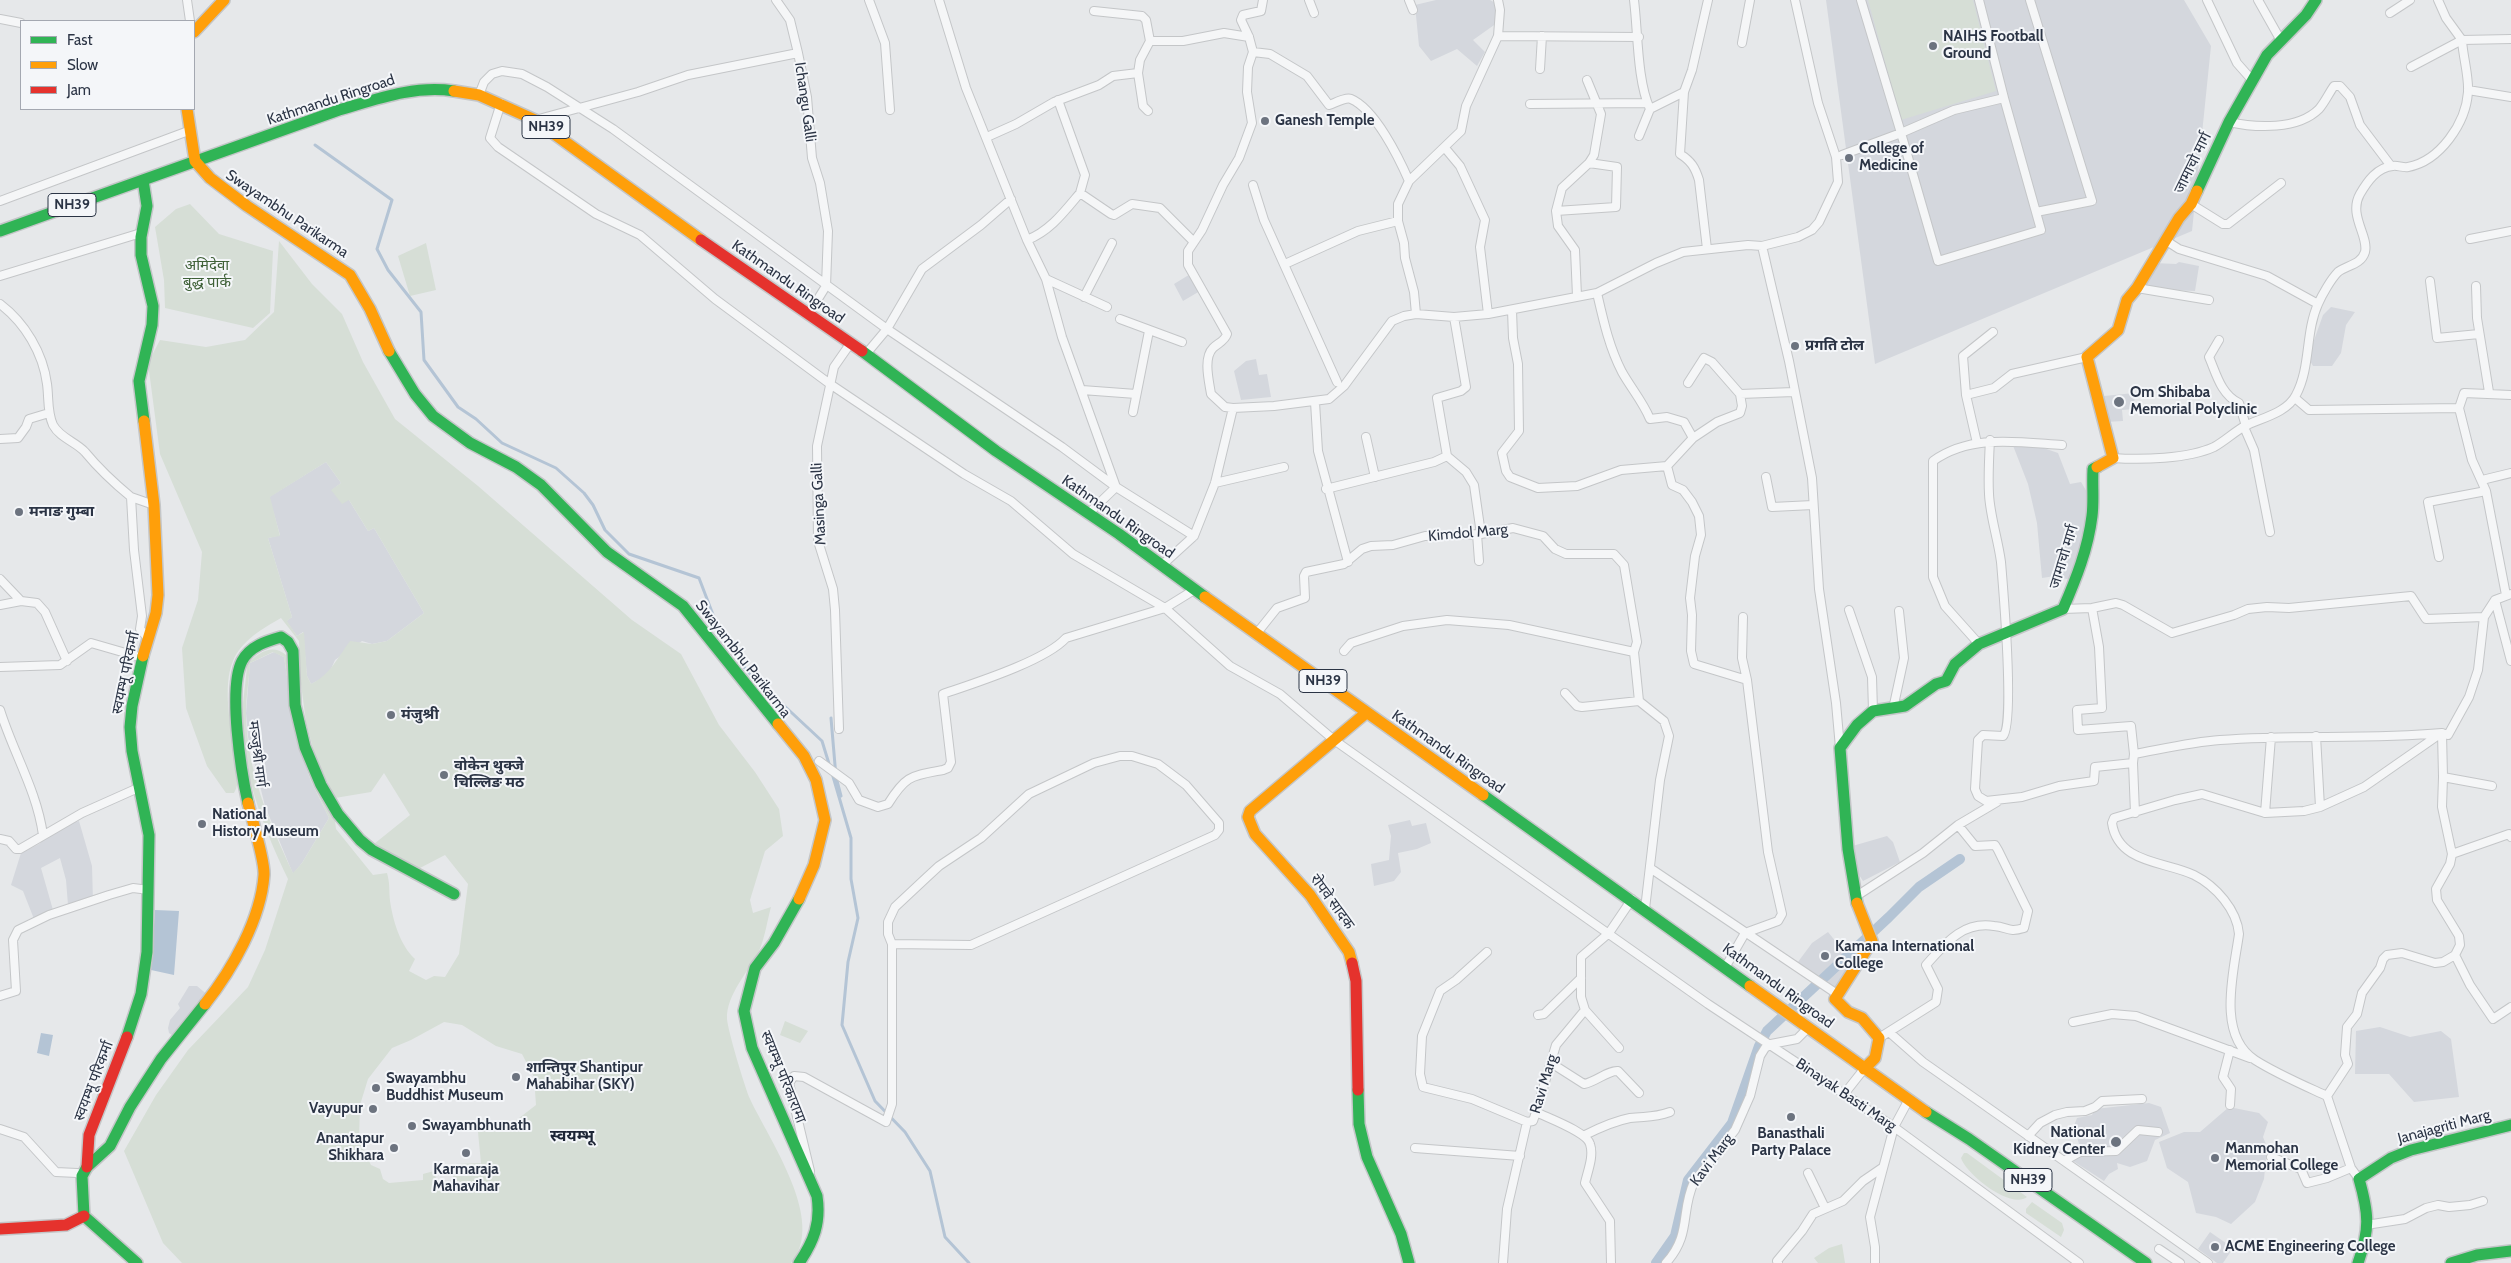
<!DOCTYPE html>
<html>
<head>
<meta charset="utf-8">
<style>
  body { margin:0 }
  #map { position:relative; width:2511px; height:1263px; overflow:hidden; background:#e6e8ea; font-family:Cabin,sans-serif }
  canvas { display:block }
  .legend { position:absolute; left:20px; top:20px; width:175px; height:90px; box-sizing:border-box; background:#f4f6f9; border:1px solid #a4a8b1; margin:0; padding:6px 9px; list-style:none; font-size:15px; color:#2b3445 }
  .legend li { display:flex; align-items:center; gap:10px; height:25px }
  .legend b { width:25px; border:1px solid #a4a8b1 }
</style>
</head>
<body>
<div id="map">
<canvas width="2511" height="1263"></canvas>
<ul class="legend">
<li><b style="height:6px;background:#30b455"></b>Fast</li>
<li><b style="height:6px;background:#ff9f0a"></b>Slow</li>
<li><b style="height:6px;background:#e5322d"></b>Jam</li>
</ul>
</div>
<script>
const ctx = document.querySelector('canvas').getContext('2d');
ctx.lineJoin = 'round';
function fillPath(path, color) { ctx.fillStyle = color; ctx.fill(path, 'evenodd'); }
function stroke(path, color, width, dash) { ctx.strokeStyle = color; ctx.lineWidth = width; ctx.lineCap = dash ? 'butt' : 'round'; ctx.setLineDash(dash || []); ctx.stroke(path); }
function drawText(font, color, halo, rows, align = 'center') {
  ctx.font = font + ' Cabin,"Noto Sans Devanagari",sans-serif'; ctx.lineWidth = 4; ctx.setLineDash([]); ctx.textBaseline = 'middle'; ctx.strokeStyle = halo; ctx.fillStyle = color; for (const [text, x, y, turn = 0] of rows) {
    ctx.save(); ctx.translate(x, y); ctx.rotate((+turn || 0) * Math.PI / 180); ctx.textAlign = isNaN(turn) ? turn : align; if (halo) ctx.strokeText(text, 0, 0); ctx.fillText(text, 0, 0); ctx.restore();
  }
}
fillPath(new Path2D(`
  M1436 0H1490L1497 4V23L1473 40 1485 52 1477 66 1457 49 1431 61 1419 46 1415 5Z
  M1826 0H2184L2211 46 2192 231 1875 364Z
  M2179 262 2199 266 2195 291 2169 290 2145 286 2154 263 2176 264Z
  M1192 273 1200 291 1183 301 1174 284Z
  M2331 307 2355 312 2346 325 2341 353 2332 366H2313L2309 359 2312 346 2323 315Z
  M1256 359 1259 375 1267 374 1271 397 1241 400 1234 371 1246 361Z
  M2134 393 2135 409 2122 410 2123 421 2106 422 2104 396Z
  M2012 443 2032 444 2058 453 2070 484 2081 482 2090 497 2094 514 2071 580 2055 576 2042 578 2037 523 2028 484Z
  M326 462 341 483 332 490 349 500 368 531 374 528 424 613 387 641 372 644 362 641 335 660 331 669 321 679 311 684 307 676 303 632 297 636 286 621 292 617 268 538 280 535 269 497Z
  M274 652 284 657 297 741 311 781 329 818 302 863 293 874 265 806 248 737 246 713 250 663Z
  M1410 820 1412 826 1426 823 1431 843 1417 849 1398 853 1401 872 1394 881 1374 886 1371 864 1389 860 1391 836 1388 825Z
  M79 821 92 866 93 902 68 905 66 880 60 858 41 868 53 910 34 919 23 891 11 885 21 853 39 844 46 837 71 823Z
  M1887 836 1893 842 1900 862 1863 881 1852 864 1849 847Z
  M1828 932 1853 963 1838 987 1828 990 1795 966 1812 943Z
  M189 986H197L209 996 175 1037 169 1033 168 1028 170 1020 180 1008 178 1004Z
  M2380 1027 2410 1037 2441 1031 2451 1039 2459 1097 2414 1102 2389 1074H2355L2356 1031Z
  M2149 1103 2161 1107 2170 1133 2155 1140 2147 1161 2130 1167 2117 1163 2118 1169 2109 1174 2104 1181 2070 1159 2079 1144 2074 1126 2077 1118 2092 1115 2095 1109Z
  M2229 1107 2259 1113 2268 1122 2263 1137 2267 1147 2264 1179 2255 1202 2231 1224 2216 1217 2196 1213 2188 1182 2167 1168 2159 1142 2184 1132H2200Z
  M2210 1232 2233 1248 2223 1263H2217L2198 1249Z`), '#d4d7dd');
fillPath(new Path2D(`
  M1868 0H1973L1996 91 1901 120Z
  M190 204 219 234 273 251 270 313 253 328 165 308 164 280 155 227 176 209Z
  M279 241 312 284 342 314 363 362 395 419 478 486 632 620 681 654 719 725 755 772 779 809 783 836 765 851 750 900 753 913 771 907C767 921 765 938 759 951 749 971 726 995 727 1019 728 1031 745 1088 750 1099 769 1140 827 1221 791 1263H182L163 1243 124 1151 156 1095 188 1050 248 987 265 950 288 879C265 831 246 783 242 729 241 708 246 685 247 664 258 653 272 643 286 655L294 711 319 791 335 821 336 829 373 875 387 873C390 883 389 891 390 901 393 921 400 945 415 959L409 971 426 980 434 976 445 977 459 954 468 884 445 855 418 869 374 844 410 815 384 773 371 792 335 798 315 756 306 722 301 684 299 641 281 618C263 628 241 641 233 661 222 686 231 729 235 756 237 769 241 781 234 793H226L207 766 186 708 182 648 198 600 202 552 160 454 148 363 160 340 206 347 245 340 274 312ZM326 462 341 483 331 490 342 504 349 500 368 531 374 528 424 613 387 641 372 644 350 641C338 657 330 675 311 684L307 676 304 632 297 636 287 621 292 617 268 538 280 536 270 497ZM273 652 284 657 297 741 311 781 329 818 302 863 293 873C270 824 246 769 246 713 246 697 249 680 250 663ZM444 1022 462 1025 496 1046 522 1054 534 1077 536 1105 510 1125 477 1122 481 1163 456 1164 454 1175 449 1183 438 1186 434 1171 423 1174V1180L389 1183 383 1179 380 1169 371 1165 359 1141 360 1105 368 1079 392 1048 411 1040Z
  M426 243 436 290 410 296 398 256Z
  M785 1021 808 1031 800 1043 780 1035Z
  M1964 1153H1967L2027 1197C2011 1210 1966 1174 1961 1158Z
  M2032 1202 2062 1223 2064 1230 2061 1237 2026 1213V1209Z
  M1842 1244 1845 1263H1818L1814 1258 1829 1248Z`), '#d6ded6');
fillPath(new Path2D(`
  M155 910 179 911 174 975 151 970Z
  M41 1033 53 1035 49 1056 37 1053Z`), '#b4c4d5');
stroke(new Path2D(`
  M315 145 392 200 377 249 388 270 421 312 424 360 458 407 476 419 502 443 556 468 584 493 593 505 605 530 629 554 699 578 720 633 732 652 748 672 822 741 830 767
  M831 718 836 777 841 796
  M832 773 851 838V879L858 918 848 962 842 1025 875 1101 905 1132 930 1171 945 1237 969 1263`), '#b4c4d5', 3);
stroke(new Path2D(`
  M1656 1263 1675 1236 1688 1180 1732 1123 1759 1046 1767 1031 1889 917 1919 887 1960 859`), '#b4c4d5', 10);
const street = new Path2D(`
  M187 0 190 21
  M776 0 790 20 798 53
  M869 0 885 43 890 110
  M939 0 966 88 1027 240 1046 279 1062 337 1116 487 1089 513
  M1309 0 1314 13
  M1409 0 1413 10
  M1634 0C1638 32 1637 81 1650 109L1684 92
  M1979 0 2004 98
  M2030 0 2092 201 2036 212
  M2207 0 2237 63 2252 80
  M2258 0 2280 39
  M1094 11 1142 16 1146 20 1150 41
  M2390 13 2410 0
  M0 19 21 23
  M1498 36 1639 37
  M1742 43 1750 0
  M1253 52 1270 54 1307 76 1329 105C1335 103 1346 97 1351 99 1375 109 1399 158 1409 181
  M2411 67 2462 40 2446 18 2438 0
  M1540 69 1542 36
  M1138 73 1143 106 1148 111
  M2468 90 2511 97
  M479 95 484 82 492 74 502 71 522 74 547 87 613 129 887 329 1062 447 1116 487 1194 536
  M2004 98 2041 230 1938 261 1901 133 1954 110Z
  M1058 100 1085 175 1080 193
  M501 103 490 138 498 147 596 214 640 235 715 299 830 384 964 474 1011 501 1073 554 1165 608 1230 666 1280 694 1334 740 1708 1004 1894 1127 2079 1263
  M1530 104 1647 103
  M535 120 638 92 688 75 798 53 807 97 812 158 820 183 828 231 826 286 808 315
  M2229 122C2256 128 2298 130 2319 109 2325 102 2329 93 2334 86H2340L2350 97 2360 125 2391 166
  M1639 136 1650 109
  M987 137 1016 124 1054 102 1099 85 1113 76 1138 73 1140 60 1150 41H1183L1224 33 1249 37
  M1445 148 1460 166 1485 220 1480 247 1488 314
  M1842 155 1901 133 1861 0
  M1253 185 1264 220 1337 382
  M0 201 191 130
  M2191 204 2223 224H2228L2281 183
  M1556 211 1616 207 1617 167 1589 163
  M2470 239 2511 231
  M1027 240C1050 231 1064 212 1080 193L1111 214 1114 215 1132 204 1160 208 1194 242
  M2165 240 2179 249 2267 276 2318 304
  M1762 246 1789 361 1812 478 1819 589 1836 703 1840 748
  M1707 249 1699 180C1695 167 1691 161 1680 154L1684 92 1692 70 1708 0
  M1285 264 1358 231 1398 221
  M0 276 141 233
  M1046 279 1107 307
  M2430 281 2437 338 2479 334
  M2476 286 2477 318 2489 392
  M2137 288 2209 300
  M1597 293C1603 319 1609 347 1622 372 1631 388 1643 402 1650 419L1667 417 1684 422 1693 438
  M1577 296 1575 250 1558 226 1556 211 1562 188 1589 163 1594 155 1601 114 1587 80
  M1084 297 1112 243
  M0 304C25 323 43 353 47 384 49 398 47 412 53 425 60 438 76 442 85 452 99 469 114 483 131 497L134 550 142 616 140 629 147 637
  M1512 310 1513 338 1518 364 1519 431 1502 453 1506 471 1510 477 1538 488 1577 486 1621 470 1667 466 1672 485 1683 490 1692 502 1699 516 1701 535 1695 556 1690 598 1692 615 1691 651 1694 664 1747 680 1742 658 1743 617
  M1416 314 1414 292 1405 258 1404 243 1398 221V204L1409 181 1461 131 1466 106 1498 36 1500 10 1498 0
  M1120 319 1182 342
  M2219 340 2209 357C2216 373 2221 395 2239 403L2246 426
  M866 354 887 329 922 269 981 225 1011 199
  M1688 383 1704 358 1712 362 1740 394 1794 392
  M1082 390 1136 394
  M1966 395 1994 388 2012 374 2087 357
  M2295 398 2309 410 2459 408
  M1315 402 1318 451 1348 562
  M1233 408 1225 407 1211 394C1209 381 1203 358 1213 348 1218 343 1225 341 1227 334L1188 265V251L1202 230 1223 185 1239 158 1252 123 1247 92 1248 67 1253 52 1249 37 1241 20 1243 15 1261 11 1263 0
  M1133 412 1149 331
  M2244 427 2254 450 2270 532
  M1366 437 1375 477
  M0 439 18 438 26 427 29 419 49 413
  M1990 440C1989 458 1988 476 1989 494 1990 516 1998 539 2001 562 2003 586 2015 725 2003 736L1983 735 1978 740 1975 789 1978 796 1986 801 2022 797 2059 786 2094 781 2095 767 2133 763 2134 754C2162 749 2192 742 2220 740 2294 734 2368 740 2442 733
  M1977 443 1966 395 1963 356 1993 332
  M1447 456 1466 472 1474 485 1481 534
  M2113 458C2141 460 2188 459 2214 447 2225 441 2234 432 2245 426 2261 418 2287 413 2296 395 2311 367 2305 333 2318 304 2322 295 2331 279 2338 272 2347 265 2361 265 2365 252 2369 236 2348 215 2360 194 2367 182 2377 167 2393 166 2397 165 2403 168 2408 167 2440 161 2466 123 2468 92 2469 76 2463 57 2462 40L2511 39
  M1667 466 1693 438 1717 422 1740 413 1742 406 1740 394
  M1766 477 1772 507 1813 505
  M2482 480 2511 473
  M1215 483 1284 467
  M1326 489 1434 462 1447 456 1437 398 1461 391 1466 387 1454 317
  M131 497 154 505
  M1477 534 1479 561
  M2439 557 2428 502 2486 491
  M1161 566 1194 536 1215 483 1233 408 1274 406 1329 399 1344 386 1392 321 1404 316 1416 314 1454 317 1488 314 1597 293 1656 263 1683 252 1748 245 1762 246 1798 237 1812 230 1819 222 1838 182 1836 157 1818 103 1795 0
  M0 579 21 601
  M2506 595 2486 491 2472 460 2459 408 2464 393 2511 395
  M2495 600 2511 661
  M0 605 21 601 37 603 45 612 67 661
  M2092 608 2099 647 2102 708 2077 710 2078 730 2131 726 2134 754
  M2063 609 2092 608 2116 603 2123 605 2172 633 2234 615 2248 609 2267 607 2289 608 2411 596 2426 619 2484 617
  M1849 610 1872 677 1873 711
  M1257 633 1277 608 1305 598 1304 576 1306 572 1344 564 1362 549 1371 546 1393 545 1425 536 1481 534 1513 528 1543 536 1555 549 1566 554H1614L1624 565 1637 642 1634 652 1639 701 1582 707 1577 706 1565 693
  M1979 644 1945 606 1933 577V461C1971 434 2017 442 2062 445
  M1344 651 1351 643 1403 626 1447 620 1509 625 1634 652
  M0 667 60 665 91 643 143 658
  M1639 701 1664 721 1669 736 1660 780 1645 909
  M1893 709 1904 658 1899 611
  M0 710C13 752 37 791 43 835
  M839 729 835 610 833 589 818 541 817 446 834 367 850 344
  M2271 737 2265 813 2304 811 2320 807 2316 736
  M819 761 849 783 859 800 878 807 888 804C906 775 911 776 943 770L948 768 951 762 943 694C975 683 1045 661 1066 638L1165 608 1194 590
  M2133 763 2135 813
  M2443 777 2442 733 2448 735 2469 697 2478 670 2484 617 2495 600 2511 594
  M2320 807 2364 787 2440 734
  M2265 813 2202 794 2175 800 2114 818 2112 823C2118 864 2165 861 2194 875 2216 886 2237 910 2239 934 2234 971 2216 1035 2255 1060 2277 1074 2303 1085 2327 1096L2351 1168 2359 1179
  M0 839 9 841 16 849H20L82 813 138 788
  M2452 854 2509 834 2511 837
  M1650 868 1837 994
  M1855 897 1923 853 1958 825 1997 802
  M1487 952 1456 980 1440 991 1422 1036 1420 1074 1423 1087 1472 1099 1527 1122
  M2455 955 2470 985 2493 1019 2511 1007
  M1726 966 1745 933 1778 921 1782 914 1768 852 1747 680
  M0 996 16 991 13 940 18 930 49 915 109 895 133 888 149 890
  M1585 1010 1619 1048
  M1538 1015 1544 1014 1581 978
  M2073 1022 2112 1014 2136 1016 2250 1058
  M1889 1032 1923 1062 2064 1161 2080 1152 2116 1151 2138 1130 2158 1132
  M1879 1038 1936 1002 1938 989 1926 965C1945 944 1962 921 1994 926 2008 927 2008 933 2024 928L2028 911 1998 850 1995 845 1975 846 1958 825
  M2230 1050 2223 1077 2231 1089 2230 1105
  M1551 1063 1584 1084C1596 1082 1608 1070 1618 1071L1639 1093
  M1845 1093 1864 1069
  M2327 1096 2348 1064 2345 1055 2347 1027 2357 1014 2362 993 2380 968 2383 959 2387 955 2402 953 2435 963 2443 962 2455 955 2460 945 2459 936 2437 900 2436 889 2450 864 2452 854 2442 807 2443 777 2492 786
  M1536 1112C1548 1118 1587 1132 1590 1144 1594 1156 1588 1170 1585 1183L1610 1221 1611 1263
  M0 1129 24 1137 56 1172 77 1173 82 1176
  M1585 1135C1599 1128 1614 1121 1630 1118 1647 1116 1653 1118 1670 1112
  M2028 1136 2040 1123 2055 1115 2067 1112 2085 1111 2095 1107 2102 1101 2142 1099
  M1415 1148 1520 1156
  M2271 1157 2301 1169 2307 1183 2327 1178 2351 1168
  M2064 1161 2208 1263
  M810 1171 789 1083 794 1076 804 1077 886 1122 892 1104V944L888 934V922L895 907 926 878 939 866 981 838 1029 794 1094 763 1120 756H1132L1158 764 1186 785 1219 823V830L1215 835 971 945 892 944
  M1808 1173 1825 1208
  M2366 1225 2405 1219 2426 1208 2438 1205 2449 1207 2470 1205 2483 1201
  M2159 1249 2180 1263
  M1503 1263 1507 1209 1527 1122 1533 1121 1536 1112 1556 1045 1585 1010 1581 997V957L1609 933 1632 899
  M1666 1263C1692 1234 1680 1212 1694 1182L1735 1130 1750 1096 1760 1056 1765 1048 1771 1044 1797 1039 1809 1027
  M1778 1263 1777 1261 1802 1231 1813 1214 1843 1201 1863 1181 1882 1168
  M1875 1263V1247L1870 1217 1894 1127 1908 1101`);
const fast = new Path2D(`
  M143 180 147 206 141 237V255L153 306 152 325 139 381 144 421
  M2197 191 2229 122 2267 55 2306 15 2316 0
  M0 231 339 110C377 99 414 85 454 91
  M389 351 415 394 433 416 470 443 516 467 541 485 607 552 683 606 778 724
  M862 351 996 451 1119 534 1205 597
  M1483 795 1750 986
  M248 803C241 772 228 688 242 661 250 646 267 641 281 637L288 642 293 651 295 705 305 747 321 785 338 814 360 840 372 850 454 894
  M799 899 774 943 755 968 744 1011 752 1048 817 1196C821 1223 814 1241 799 1263
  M1857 903 1848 849 1840 748 1857 725 1873 711 1905 706 1936 684 1946 681 1955 664 1979 644 2063 609C2076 579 2088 549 2092 516 2094 500 2092 485 2093 469L2097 467
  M127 1037 141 994 147 952 149 835 132 751 130 727 132 706 143 656
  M1358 1090 1359 1124 1367 1157 1401 1234 1409 1263
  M1926 1112 1969 1139 2146 1263
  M137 1263 84 1216 82 1176 87 1167 110 1146 130 1107 161 1059 205 1004
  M2358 1263C2370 1229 2369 1214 2359 1179L2391 1158 2411 1150 2511 1125
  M2451 1263 2477 1255 2511 1251`);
const slow = new Path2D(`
  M194 32 224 0
  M454 91 479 95 535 120 701 240
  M187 109 195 161 210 178 247 206 350 275 370 309 389 351
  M2097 467 2113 458 2087 357 2118 330 2127 300 2137 288 2179 218 2191 204 2197 191
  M1205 597 1483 795
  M143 656 156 613 158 595 154 505 144 421
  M778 724 804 756 816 780 825 820 814 865 799 899
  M1857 903 1872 941 1835 999 1848 1012 1862 1018 1879 1038 1875 1058 1864 1069
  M1352 963 1349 952 1310 895 1255 834 1248 817 1250 811 1366 713
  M1750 986 1926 1112
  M205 1004C232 970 261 919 264 875 265 860 252 820 248 803`);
const jam = new Path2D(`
  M701 240 862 351
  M1352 963 1356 981 1358 1090
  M87 1167 89 1135 127 1037
  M0 1229 66 1225 84 1216`);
stroke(street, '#c4c6c8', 10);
stroke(fast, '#c4c6c8', 14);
stroke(slow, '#c4c6c8', 14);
stroke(jam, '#c4c6c8', 14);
stroke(street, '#f5f6f7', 8);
stroke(fast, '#30b455', 11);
stroke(slow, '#ff9f0a', 11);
stroke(jam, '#e5322d', 11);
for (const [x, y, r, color] of [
  [1933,46,5,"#6c737f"],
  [1265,121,5,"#6c737f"],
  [1849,158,5,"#6c737f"],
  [1795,346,5,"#6c737f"],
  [2119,402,6,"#6c737f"],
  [19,512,5,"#6c737f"],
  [391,715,5,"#6c737f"],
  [444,775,5,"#6c737f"],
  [202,824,5,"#6c737f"],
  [1825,956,5,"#6c737f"],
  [516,1077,5,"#6c737f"],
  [376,1088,5,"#6c737f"],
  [373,1109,5,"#6c737f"],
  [1791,1117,5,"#6c737f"],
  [412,1126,5,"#6c737f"],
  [2116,1142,6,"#6c737f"],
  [394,1148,5,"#6c737f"],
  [466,1153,5,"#6c737f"],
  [2215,1158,5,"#6c737f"],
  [2215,1247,5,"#6c737f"]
]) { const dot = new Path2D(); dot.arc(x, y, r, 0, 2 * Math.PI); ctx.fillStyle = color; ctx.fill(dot); stroke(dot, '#f4f6f9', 2); }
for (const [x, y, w] of [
  [546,127,48],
  [72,205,48],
  [1323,681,48],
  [2028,1180,48]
]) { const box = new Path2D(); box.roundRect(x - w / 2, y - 11.5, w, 23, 4); ctx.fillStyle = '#f4f6f9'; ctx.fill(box); stroke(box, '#2b3445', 1); }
drawText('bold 14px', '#2b3445', null, [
  ["NH39",546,127],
  ["NH39",72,205],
  ["NH39",1323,681],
  ["NH39",2028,1180]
]);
drawText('bold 15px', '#2b3445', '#f4f6f9', [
  ["NAIHS Football",1943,37],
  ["Ground",1943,54],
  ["Ganesh Temple",1275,121],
  ["College of",1859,149],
  ["Medicine",1859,166],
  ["प्रगति टोल",1805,346],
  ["Om Shibaba",2130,393],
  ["Memorial Polyclinic",2130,410],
  ["मनाङ गुम्बा",29,512],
  ["मंजुश्री",401,715],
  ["वोकेन थुक्जे",454,766],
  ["चिल्लिङ मठ",454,783],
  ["National",212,815],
  ["History Museum",212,832],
  ["Kamana International",1835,947],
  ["College",1835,964],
  ["शान्तिपुर Shantipur",526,1068],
  ["Mahabihar (SKY)",526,1085],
  ["Swayambhu",386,1079],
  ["Buddhist Museum",386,1096],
  ["Vayupur",363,1109,"right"],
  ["Swayambhunath",422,1126],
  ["National",2105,1133,"right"],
  ["Kidney Center",2105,1150,"right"],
  ["Banasthali",1791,1134,"center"],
  ["Party Palace",1791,1151,"center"],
  ["Anantapur",384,1139,"right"],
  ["Shikhara",384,1156,"right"],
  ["Manmohan",2225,1149],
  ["Memorial College",2225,1166],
  ["Karmaraja",466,1170,"center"],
  ["Mahavihar",466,1187,"center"],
  ["ACME Engineering College",2225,1247]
], 'left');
drawText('15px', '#2b3445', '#f4f6f9', [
  ["Kathmandu Ringroad",331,100,-18],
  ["Ichangu Galli",805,102,82],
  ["जामाचो मार्ग",2193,163,-64],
  ["Swayambhu Parikarma",287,214,34],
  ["Kathmandu Ringroad",788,282,35],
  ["Masinga Galli",819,504,-93],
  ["Kathmandu Ringroad",1118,517,35],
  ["Kimdol Marg",1468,533,-5],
  ["जामाचो मार्ग",2064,557,-73],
  ["Swayambhu Parikarma",743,659,52],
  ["स्वयम्भू परिकर्मा",126,673,-78],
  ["Kathmandu Ringroad",1448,752,35],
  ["मञ्जुश्री मार्ग",257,754,83],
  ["रोपवे सादक",1332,902,54],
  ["Kathmandu Ringroad",1778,986,36],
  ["स्वयम्भू परिकारामा",783,1077,68],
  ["स्वयम्भू परिकर्मा",94,1081,-69],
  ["Ravi Marg",1544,1084,-73],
  ["Binayak Basti Marg",1846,1095,34],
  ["Janajagriti Marg",2444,1127,-15],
  ["Kavi Marg",1712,1160,-53]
]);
drawText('15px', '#3f6138', '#f4f6f9', [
  ["अमिदेवा",207,266],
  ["बुद्ध पार्क",207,283]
]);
drawText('bold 16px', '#1d2536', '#f4f6f9', [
  ["स्वयम्भू",572,1136]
]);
</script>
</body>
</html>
